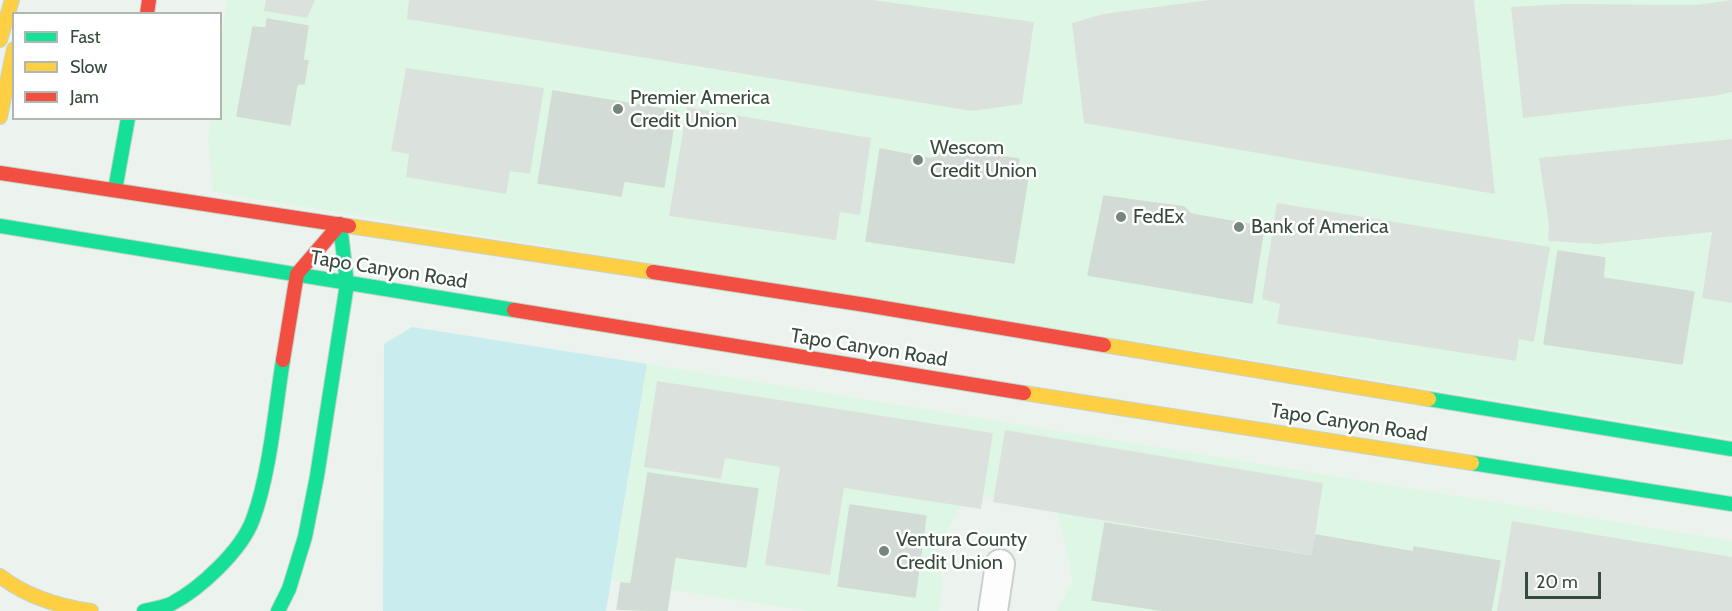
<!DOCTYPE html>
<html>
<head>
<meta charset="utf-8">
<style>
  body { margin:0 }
  #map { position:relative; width:1732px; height:611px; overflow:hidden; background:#ecf3ee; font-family:Cabin,sans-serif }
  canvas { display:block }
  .legend { position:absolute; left:12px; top:12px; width:210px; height:108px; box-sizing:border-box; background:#fff; border:2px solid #afb7b1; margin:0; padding:8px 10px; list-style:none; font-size:18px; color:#364b3b }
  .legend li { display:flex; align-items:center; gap:12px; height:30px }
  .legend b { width:30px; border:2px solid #afb7b1 }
  .scale { position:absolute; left:1525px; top:572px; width:76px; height:27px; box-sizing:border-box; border:3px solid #364b3b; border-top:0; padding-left:8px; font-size:18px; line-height:21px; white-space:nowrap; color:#364b3b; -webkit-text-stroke:4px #fff; paint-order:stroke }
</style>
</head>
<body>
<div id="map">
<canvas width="1732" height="611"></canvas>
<ul class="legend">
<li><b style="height:8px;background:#16e098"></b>Fast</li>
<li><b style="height:8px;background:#ffcf43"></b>Slow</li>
<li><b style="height:8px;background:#f24e42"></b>Jam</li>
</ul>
<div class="scale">20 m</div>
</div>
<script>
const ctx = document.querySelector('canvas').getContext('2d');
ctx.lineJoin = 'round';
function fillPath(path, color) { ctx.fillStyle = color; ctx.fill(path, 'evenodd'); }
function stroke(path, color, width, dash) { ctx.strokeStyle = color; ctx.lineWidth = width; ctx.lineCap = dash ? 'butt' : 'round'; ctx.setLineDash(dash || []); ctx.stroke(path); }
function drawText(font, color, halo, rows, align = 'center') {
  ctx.font = font + ' Cabin,sans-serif'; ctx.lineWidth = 5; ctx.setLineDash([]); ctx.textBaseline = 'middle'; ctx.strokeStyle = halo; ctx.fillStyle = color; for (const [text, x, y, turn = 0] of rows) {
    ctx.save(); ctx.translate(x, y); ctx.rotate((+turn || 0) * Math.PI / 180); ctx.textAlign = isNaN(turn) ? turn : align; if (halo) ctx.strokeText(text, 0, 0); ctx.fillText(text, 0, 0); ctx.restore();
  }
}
fillPath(new Path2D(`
  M227 0H1732V438L213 192 208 139 211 119 220 118V48Z
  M647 364 1732 541V611H1057L1073 580 1060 522 1052 506 967 494 940 545 942 586 939 611H809L612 581Z`), '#def7e4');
fillPath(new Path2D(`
  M412 327 647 364 606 611H383L384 344Z`), '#c9edee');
fillPath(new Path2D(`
  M266 0H315L307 18 264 11Z
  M409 0H872L1034 22 1022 104 972 111 407 19Z
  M1209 0H1474L1495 194 1084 123 1072 23 1103 14Z
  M1732 0V92L1713 96 1523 118 1511 7 1567 4 1696 5Z
  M406 68 544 88 530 174 510 171 506 194 406 177 409 154 391 151Z
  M687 107 871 138 860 215 840 212 836 240 669 216Z
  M1732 139V303L1702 298 1712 232 1599 244 1548 241 1549 225 1539 158Z
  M1277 203 1550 247 1534 342 1519 339 1516 361 1277 324 1280 304 1262 299Z
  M657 381 993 433 981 509 844 488 830 575 765 565 780 467 725 458 721 479 644 467Z
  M1005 430 1323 483 1312 555 993 502Z
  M1512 521 1732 557V611H1497Z`), '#dbe2dd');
const building = new Path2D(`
  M267 19 308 26 303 60 308 61 306 72 304 84H297L290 125 237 116 253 27 266 28Z
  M553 91 676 111 664 187 624 181 621 196 538 183Z
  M880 149 932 159 945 149 1019 159 1017 169 1029 171 1014 263 866 241Z
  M1104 196 1184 207 1191 214 1264 227 1252 303 1088 275Z
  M1558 251 1605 258 1603 278 1694 292 1682 364 1544 344Z
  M648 473 758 489 746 567 675 557 667 611 617 609 621 583 631 584Z
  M850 505 926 516 915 597 838 586Z
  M1105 523 1312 556 1316 535 1414 552V547L1500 561 1491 611H1167L1092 600Z`);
fillPath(building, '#d2dbd5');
stroke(building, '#d1dcd4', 1.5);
const street = new Path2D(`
  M993 611 1000 564`);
const fast = new Path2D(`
  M115 190 128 118
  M0 226 514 310
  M1429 399 1732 449
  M1472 463 1732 504
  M144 611C153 609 163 607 171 604 200 589 242 550 253 519 270 473 275 410 283 360
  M278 611 289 589 305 537 317 476 347 284 340 224`);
const slow = new Path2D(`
  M0 40 12 0
  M0 117 14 49
  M349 226 653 272
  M1104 345 1429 399
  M1024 393 1472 463
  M0 576C27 597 58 606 91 611`);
const jam = new Path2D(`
  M147 14 149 0
  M0 173 349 226
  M653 272 866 305 1104 345
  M514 310 1024 393
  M283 360 297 274 340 224`);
stroke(street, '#c9d1cc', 32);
stroke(fast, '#c3d4c9', 16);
stroke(slow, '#c3d4c9', 16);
stroke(jam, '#c3d4c9', 16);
stroke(street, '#fcfdfc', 28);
stroke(fast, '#16e098', 14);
stroke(slow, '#ffcf43', 14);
stroke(jam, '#f24e42', 14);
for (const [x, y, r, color] of [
  [618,109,6,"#76867a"],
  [918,160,6,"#76867a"],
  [1121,217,6,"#76867a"],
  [1239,227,6,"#76867a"],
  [884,551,6,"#76867a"]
]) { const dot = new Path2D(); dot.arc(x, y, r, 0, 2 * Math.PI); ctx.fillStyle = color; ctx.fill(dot); stroke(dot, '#fff', 2); }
drawText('20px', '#364b3b', '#fff', [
  ["Premier America",630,98],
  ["Credit Union",630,121],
  ["Wescom",930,148],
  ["Credit Union",930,171],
  ["FedEx",1133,217],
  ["Bank of America",1251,227],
  ["Ventura County",896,540],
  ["Credit Union",896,563]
], 'left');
drawText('20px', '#364b3b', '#fff', [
  ["Tapo Canyon Road",389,270,9],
  ["Tapo Canyon Road",869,348,9],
  ["Tapo Canyon Road",1349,423,9]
]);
</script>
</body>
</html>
